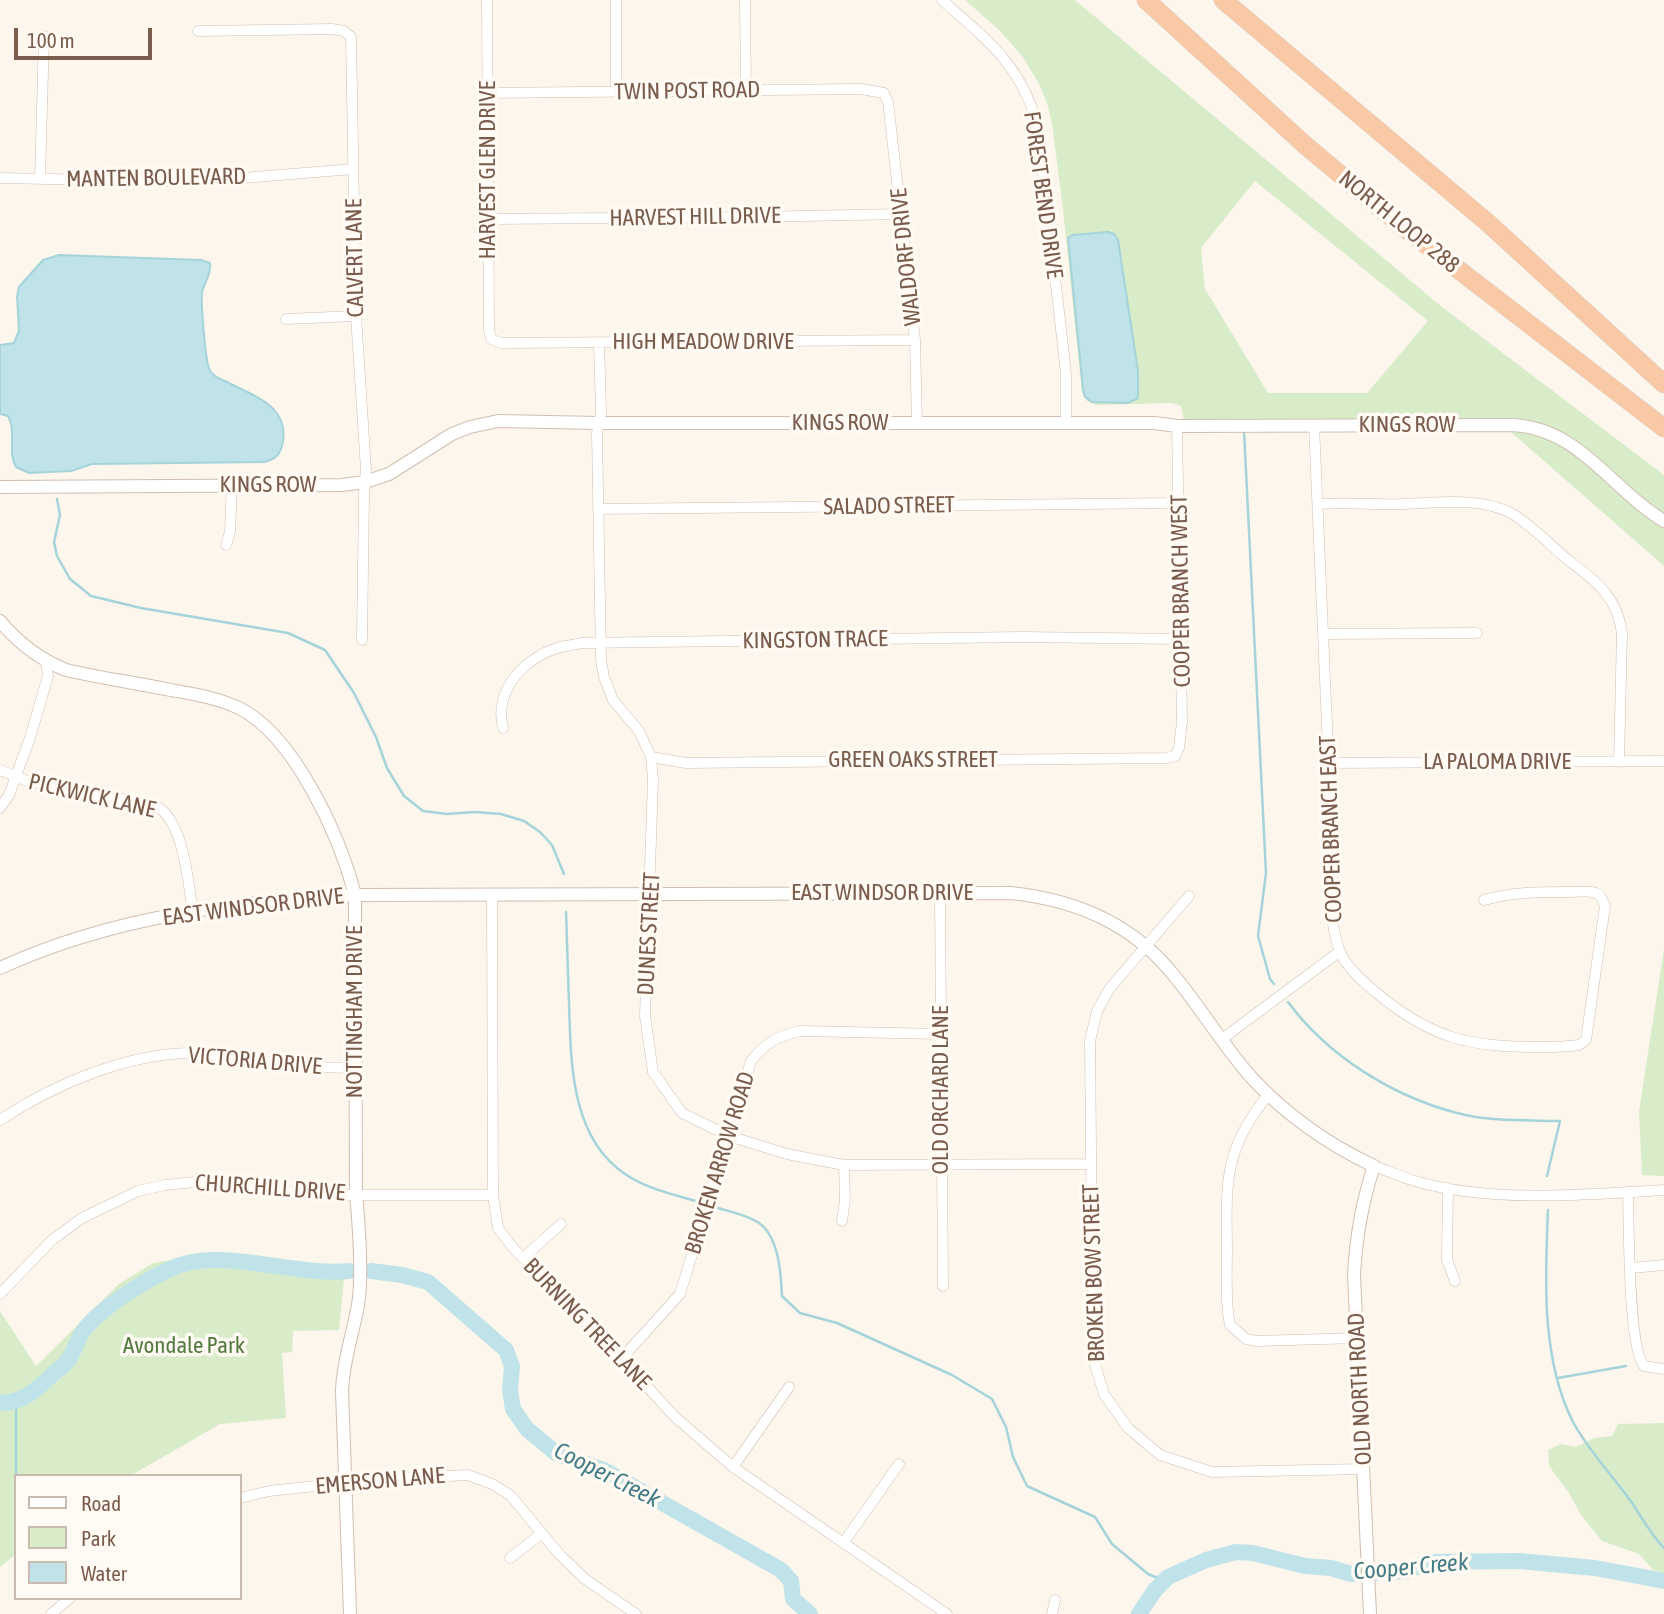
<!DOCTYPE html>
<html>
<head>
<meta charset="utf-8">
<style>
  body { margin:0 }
  #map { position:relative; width:1664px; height:1614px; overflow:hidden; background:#fdf6ec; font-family:"Asap Condensed",sans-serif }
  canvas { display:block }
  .legend { position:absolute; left:14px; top:1474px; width:228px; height:126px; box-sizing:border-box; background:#fffaf3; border:2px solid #cabbb1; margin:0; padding:9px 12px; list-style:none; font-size:21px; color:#7a5c4d }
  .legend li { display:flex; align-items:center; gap:14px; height:35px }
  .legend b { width:35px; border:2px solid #cabbb1 }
  .scale { position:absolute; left:14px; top:28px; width:138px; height:32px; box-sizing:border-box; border:4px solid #7a5c4d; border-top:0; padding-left:9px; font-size:21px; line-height:24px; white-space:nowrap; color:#7a5c4d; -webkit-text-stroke:5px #fffaf3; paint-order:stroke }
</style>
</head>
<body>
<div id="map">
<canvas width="1664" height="1614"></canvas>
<ul class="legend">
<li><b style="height:9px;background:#fff"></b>Road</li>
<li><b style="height:19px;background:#d8ecc9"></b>Park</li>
<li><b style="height:19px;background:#bfe3e8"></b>Water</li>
</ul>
<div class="scale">100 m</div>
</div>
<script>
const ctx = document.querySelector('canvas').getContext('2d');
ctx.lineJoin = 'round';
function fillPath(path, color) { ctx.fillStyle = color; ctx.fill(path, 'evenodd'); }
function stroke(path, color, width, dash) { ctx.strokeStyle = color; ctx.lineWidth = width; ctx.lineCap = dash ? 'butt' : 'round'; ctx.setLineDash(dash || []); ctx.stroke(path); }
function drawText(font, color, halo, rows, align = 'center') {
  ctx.font = font + ' "Asap Condensed",sans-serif'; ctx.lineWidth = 7; ctx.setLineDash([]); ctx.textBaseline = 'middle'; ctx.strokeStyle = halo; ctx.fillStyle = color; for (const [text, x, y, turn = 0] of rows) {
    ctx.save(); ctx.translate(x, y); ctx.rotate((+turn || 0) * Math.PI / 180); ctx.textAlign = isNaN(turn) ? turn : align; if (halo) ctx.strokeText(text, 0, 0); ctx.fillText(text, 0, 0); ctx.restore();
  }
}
fillPath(new Path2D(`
  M965 0H1075L1442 307 1664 475V566L1503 425H1185L1181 406 1172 403 1096 405 1087 401 1082 393 1063 209 1052 124 1047 103 1039 84 1023 57 999 30ZM1255 181 1428 321 1367 393H1268L1205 289 1201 248Z
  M1664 949V1176L1642 1175 1639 1111Z
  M203 1255 345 1268 339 1330 293 1331 292 1352 282 1353 286 1418 220 1424 130 1476H16V1554L0 1567V1311L36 1366 119 1284 153 1263Z
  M1664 1423V1573L1653 1570 1639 1554 1602 1541 1581 1515 1569 1493 1549 1466 1548 1450 1561 1444 1576 1447 1594 1438 1612 1436 1618 1424Z`), '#d8ecc9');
const water = new Path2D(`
  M1108 232 1114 234 1118 240 1138 371V398L1128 403 1092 402 1085 397 1083 389 1068 238 1072 235Z
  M59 255 201 260 210 263C212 274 204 282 202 293 201 304 205 358 209 368 211 375 218 378 225 381 253 396 292 406 282 446 279 457 273 460 263 462L92 464 71 471 29 473 16 467C7 452 17 431 8 416L0 414V345L14 343 19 331 17 296 19 287 43 260Z`);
fillPath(water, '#bfe3e8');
stroke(water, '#a5d3da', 2);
stroke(new Path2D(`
  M1244 431 1266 873 1258 936 1270 979 1274 984
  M57 499 60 515 54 542 57 556 70 579 91 596 141 608 288 633 325 650 354 693 376 737 387 768 404 796 423 811 447 814 475 812 501 814 524 821 540 832 552 845 564 874
  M566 912C567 942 568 972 569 1003 571 1061 570 1137 625 1174 648 1190 678 1195 705 1204
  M1288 1002C1328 1056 1392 1096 1457 1113 1490 1122 1526 1120 1560 1121L1547 1176
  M711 1206C726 1211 746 1214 759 1223 779 1237 781 1274 782 1296L800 1313 837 1323 952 1375 992 1399 1006 1427 1013 1457 1027 1486 1095 1517 1112 1544 1148 1574 1155 1577H1168
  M1548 1210C1545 1278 1541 1359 1573 1422 1587 1448 1609 1472 1627 1496 1640 1513 1649 1533 1664 1548
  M1558 1378 1626 1366
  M16 1483V1401`), '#a5d3da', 2.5);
stroke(new Path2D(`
  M371 1271 402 1275 428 1282 506 1350 512 1366 510 1390 513 1409 527 1429 557 1454 604 1470 781 1570 791 1581 793 1599 810 1614
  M0 1403C24 1403 37 1389 54 1373 59 1369 65 1365 69 1359 76 1348 78 1336 87 1326 109 1303 141 1283 170 1269 219 1245 293 1277 349 1271
  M1139 1614 1155 1590 1168 1577 1206 1560 1236 1552 1253 1553 1305 1566 1331 1568 1351 1574 1406 1571 1429 1562 1519 1561 1595 1568 1664 1581`), '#bfe3e8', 16);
const minor = new Path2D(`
  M487 0 489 329 491 339 501 343 915 340
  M616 0V92
  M745 0 746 91
  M942 0C986 39 1021 65 1037 124L1063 346 1066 374V423
  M198 31 332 29 344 31 351 37 356 316 366 470 364 494 362 640
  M488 93 861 89 884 93 888 102 915 340 917 423
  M0 178 194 182 353 169
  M40 179 44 36
  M488 219 752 217 901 214
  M286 319 356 316
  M599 343 601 414 597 433 601 660 604 677 613 700 639 731 651 757 653 779 645 1016 653 1072 682 1113 729 1136 787 1154 844 1165 1090 1164
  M1314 425 1333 864C1331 893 1329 921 1339 949 1344 965 1361 980 1373 990 1431 1039 1468 1047 1542 1047 1555 1047 1566 1047 1579 1045L1586 1040 1605 906C1603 901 1601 895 1596 893 1588 890 1576 892 1568 892 1539 892 1512 892 1484 900
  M1318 504C1347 502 1375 505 1404 504 1438 503 1477 497 1509 512 1527 521 1550 545 1567 559 1595 581 1617 595 1622 633L1619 762
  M598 509 1180 503
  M226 545 230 532 232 484
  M1324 634 1477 633
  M503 728C493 689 527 654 565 646 570 645 575 645 581 643L1022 637 1182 639
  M651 757 686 763 1166 758 1175 756 1179 748 1182 722 1177 426
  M1329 763 1664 761
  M0 770 27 781 155 805C185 822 187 880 193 911
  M0 808 9 795 30 738 48 676 46 662
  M940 893 943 1286
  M492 895 493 1195 498 1228 514 1249 615 1351 674 1416 733 1467 947 1614
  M1189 896 1110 988 1097 1011 1090 1041 1093 1358 1104 1394 1128 1428 1160 1455 1212 1472 1363 1469
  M1222 1039 1339 952
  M1268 1095C1224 1149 1226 1182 1227 1248 1227 1273 1225 1301 1230 1325L1246 1339 1257 1341 1357 1338
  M0 1120C53 1085 125 1054 190 1053 222 1053 254 1060 286 1065 308 1068 333 1067 355 1068
  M1374 1166C1388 1171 1401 1177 1415 1181 1489 1203 1587 1195 1664 1190
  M1448 1188 1447 1260 1455 1281
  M1628 1192C1629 1222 1628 1348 1644 1366L1664 1369
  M842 1221 845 1200 844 1165
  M523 1258 561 1224
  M1631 1268 1664 1265
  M0 1294 52 1240 82 1218 138 1191 165 1185 195 1182 221 1183 255 1189 321 1195H493
  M622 1358 680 1294 751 1061C765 1043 778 1036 800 1031L941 1034
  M733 1467 789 1387
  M240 1498 269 1491 372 1480 468 1475 492 1484 510 1495 560 1555 585 1579 636 1614
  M844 1542 899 1464
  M510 1558 541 1534
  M51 1614 70 1598
  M1052 1614 1055 1600`);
const tertiary = new Path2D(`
  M0 487 342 485 365 482 389 474 452 434 470 427 498 421 599 423H1154L1177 426 1514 425C1580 429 1612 490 1664 521
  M0 621C19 644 39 659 66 670 101 678 136 683 171 690 194 694 218 698 239 708 295 736 340 837 355 895L356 1194C359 1226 363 1274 358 1305 353 1334 343 1360 342 1391L350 1614
  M0 968C111 917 235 901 355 895L1011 893C1077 900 1134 924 1176 978 1202 1010 1223 1045 1250 1076 1285 1114 1327 1144 1374 1166 1362 1202 1356 1237 1354 1275L1370 1614`);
const trunk = new Path2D(`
  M1146 0 1305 145 1398 223 1664 428
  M1223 0 1488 223 1664 384`);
stroke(minor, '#d1beb0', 11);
stroke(tertiary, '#d1beb0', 14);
stroke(trunk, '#dad1cd', 19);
stroke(minor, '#fff', 10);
stroke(tertiary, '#fff', 12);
stroke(trunk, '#f9c8a4', 18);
drawText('23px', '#7a5c4d', '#fffaf3', [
  ["TWIN POST ROAD",687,91,-1],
  ["HARVEST GLEN DRIVE",488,170,-90],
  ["MANTEN BOULEVARD",156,178,-1],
  ["FOREST BEND DRIVE",1043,195,82],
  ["HARVEST HILL DRIVE",695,217,-1],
  ["NORTH LOOP 288",1399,222,39],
  ["WALDORF DRIVE",906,257,-96],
  ["CALVERT LANE",355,258,-91],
  ["HIGH MEADOW DRIVE",703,342],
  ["KINGS ROW",840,423],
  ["KINGS ROW",1407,425],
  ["KINGS ROW",268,485],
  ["SALADO STREET",889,506,-1],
  ["COOPER BRANCH WEST",1181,591,-91],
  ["KINGSTON TRACE",815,640,-1],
  ["GREEN OAKS STREET",913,760],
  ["LA PALOMA DRIVE",1497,762],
  ["PICKWICK LANE",92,796,13],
  ["COOPER BRANCH EAST",1331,829,-92],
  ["EAST WINDSOR DRIVE",882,893],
  ["EAST WINDSOR DRIVE",253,907,-7],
  ["DUNES STREET",649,934,-87],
  ["NOTTINGHAM DRIVE",355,1012,-90],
  ["VICTORIA DRIVE",255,1061,5],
  ["OLD ORCHARD LANE",941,1090,-90],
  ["BROKEN ARROW ROAD",720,1163,-73],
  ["CHURCHILL DRIVE",270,1188,4],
  ["BROKEN BOW STREET",1094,1273,-92],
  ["BURNING TREE LANE",587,1324,46],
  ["OLD NORTH ROAD",1360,1389,-93],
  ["EMERSON LANE",380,1481,-5]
]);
drawText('23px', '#537a41', '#fffaf3', [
  ["Avondale Park",184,1346]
]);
drawText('italic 24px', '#437c86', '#fffaf3', [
  ["Cooper Creek",607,1475,27],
  ["Cooper Creek",1411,1567,-5]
]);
</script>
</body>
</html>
